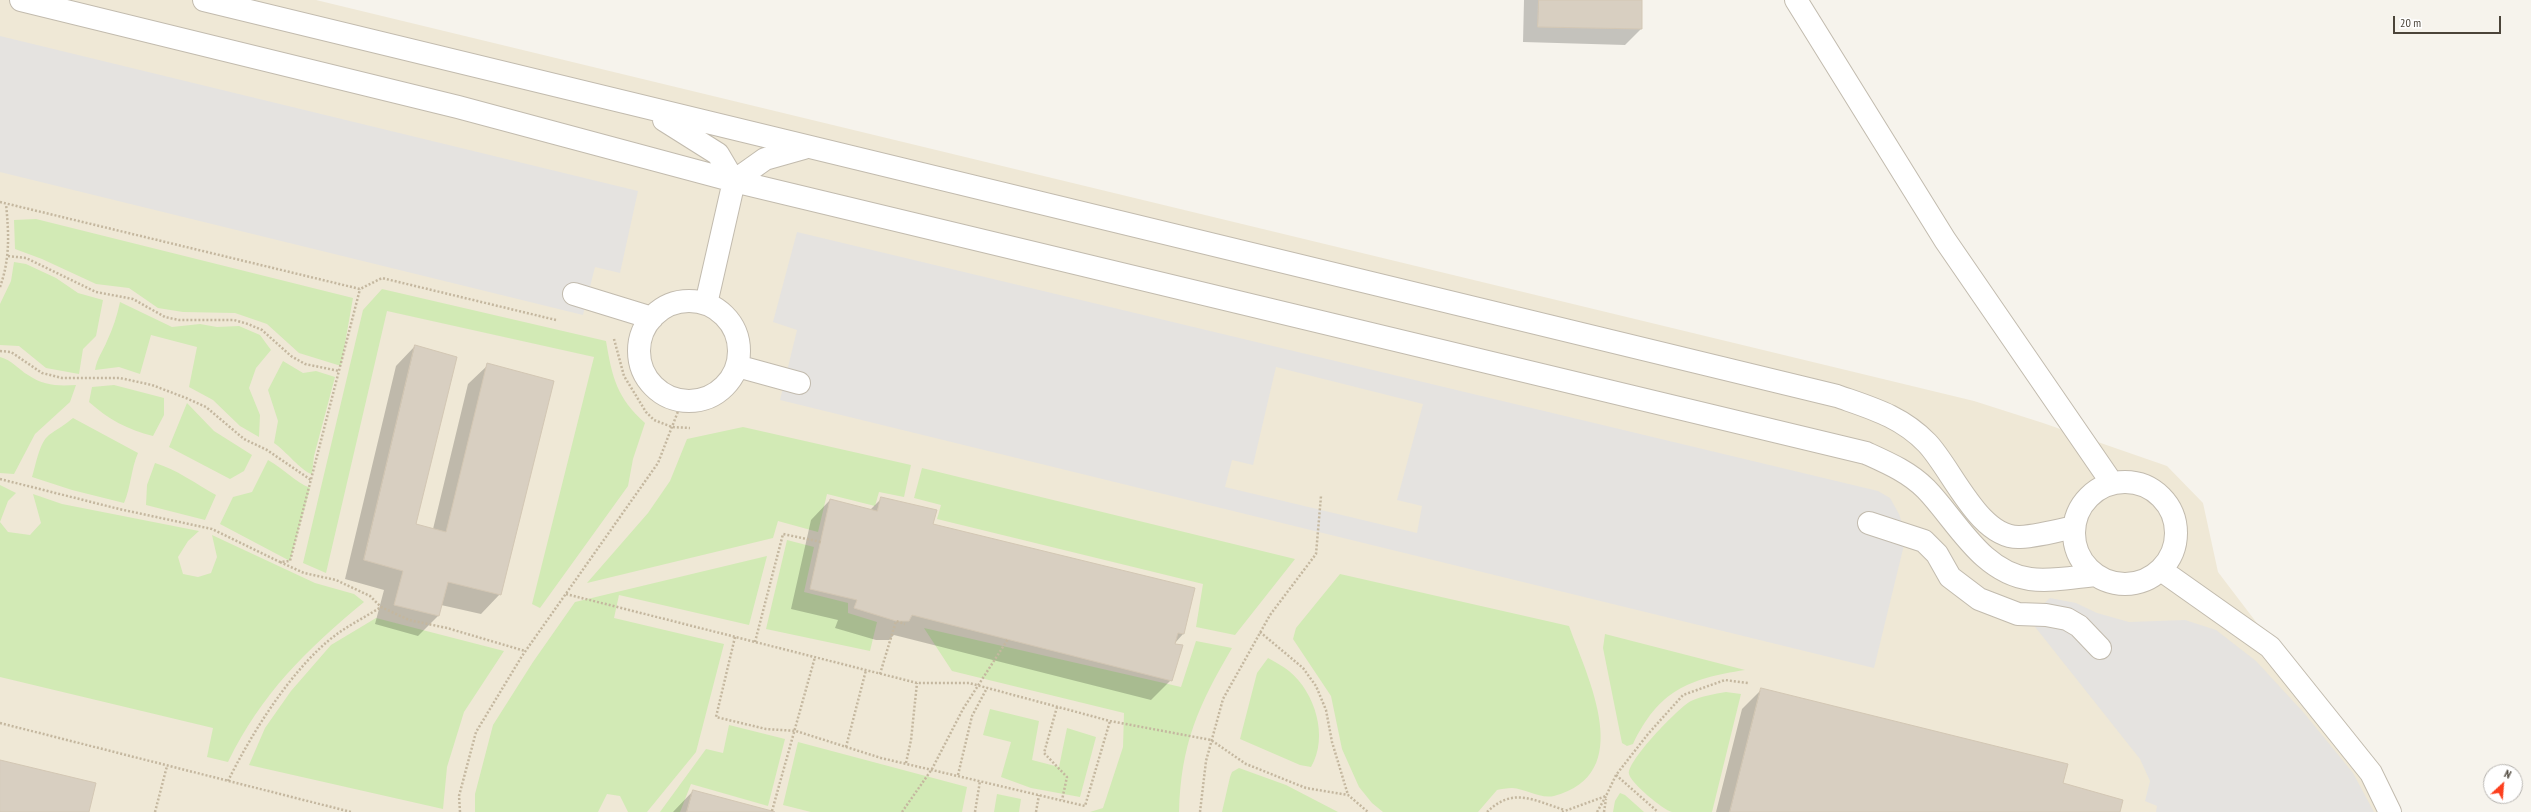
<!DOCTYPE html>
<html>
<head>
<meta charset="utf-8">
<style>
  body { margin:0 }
  #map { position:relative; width:2531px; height:812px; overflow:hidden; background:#f6f3ec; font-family:"PT Sans Narrow",sans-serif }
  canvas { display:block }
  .north { position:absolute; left:2483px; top:764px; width:40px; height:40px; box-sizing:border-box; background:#fff; border:1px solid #b7b4b0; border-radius:50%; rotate:26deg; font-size:11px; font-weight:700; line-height:16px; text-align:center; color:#4b4439 }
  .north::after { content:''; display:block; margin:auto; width:14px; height:18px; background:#fc3f1d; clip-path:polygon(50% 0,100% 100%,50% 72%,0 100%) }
  .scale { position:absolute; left:2393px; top:16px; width:108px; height:18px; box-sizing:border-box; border:2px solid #4b4439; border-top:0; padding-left:5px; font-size:12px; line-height:14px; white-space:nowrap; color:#4b4439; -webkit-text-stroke:3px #fff; paint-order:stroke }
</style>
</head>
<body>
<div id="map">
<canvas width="2531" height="812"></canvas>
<div class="north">N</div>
<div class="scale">20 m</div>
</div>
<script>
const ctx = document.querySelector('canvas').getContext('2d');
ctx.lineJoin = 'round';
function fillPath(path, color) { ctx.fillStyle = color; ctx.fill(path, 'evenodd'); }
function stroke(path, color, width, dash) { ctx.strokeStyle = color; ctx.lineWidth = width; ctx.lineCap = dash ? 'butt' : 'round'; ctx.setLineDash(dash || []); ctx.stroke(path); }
fillPath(new Path2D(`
  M0 0H316L1974 401 2043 423 2167 466 2203 503 2218 572 2371 773 2390 812H0Z`), '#efe8d6');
fillPath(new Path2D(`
  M36 219 353 298 341 366 299 353 267 324 235 313 183 312 158 308 129 288 96 284 42 259 15 249 14 220Z
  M14 262 26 264 56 278 78 293 103 300 96 336 83 349 79 374 46 368 19 346 0 345V304L11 281Z
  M382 289 606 341C612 377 617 398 645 423L633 459 628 486 540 608 532 604 594 357 387 311 326 573 303 563 363 310Z
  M120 302 172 327 200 324 217 327 239 326 260 335 271 350 256 368 249 388 260 415 259 437 240 426 213 400 189 387 197 347 151 335 140 374 119 367 95 370C97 358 103 351 107 341 113 328 117 316 120 302Z
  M0 357C12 360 18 369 28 375 44 386 58 386 76 385L70 402 35 434 14 474 0 473Z
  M283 361 303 373 316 371 335 377 314 456 312 474C302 472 285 450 274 443L278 421 268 390Z
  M114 385 164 398V415L153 436C128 430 108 419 89 402L92 387Z
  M187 403 214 431 252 455 244 471 230 479 169 447Z
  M73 418 138 453C131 469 131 487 124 503L72 490 32 477C36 465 39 443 49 435 57 429 65 425 73 418Z
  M743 427 911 465 904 497 879 492 875 506 827 494 818 532 778 521 773 538 587 583 648 513 670 481 687 439Z
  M268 460C284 469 294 481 310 488L290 561 220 524 233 497 252 492Z
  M155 463C176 469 196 484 216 495L205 520 146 505 147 485Z
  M922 468 1295 559 1235 635 1196 627 1203 584 937 519 941 505 914 498Z
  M0 485 16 493 8 501 0 522 8 532 30 535 41 523 33 494 62 504 199 531 188 541 178 557 183 574 198 577 211 573 217 557 212 535 315 583 354 594 364 602C305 651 262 693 228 762L207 757 213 728 0 677Z
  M787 540 814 547 804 592 848 603V613L877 622 870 651 766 629Z
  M767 556 749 625 619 595 614 618 724 644 696 752 647 812H628L620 796 607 794 598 812H475V794L493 725 533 662 575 602Z
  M1340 574 1569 626C1588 679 1637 774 1554 796 1540 799 1526 789 1512 788 1507 788 1501 789 1497 790L1478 812H1383L1372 803 1359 787 1342 749 1331 696 1293 639 1296 628Z
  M376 618 504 651 464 712 447 767 443 809 249 765 265 728 291 691 331 645Z
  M924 628 1181 687 1196 641 1232 648C1198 706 1181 744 1179 812H1090L1103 808 1123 747 1124 713 952 671Z
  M1605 634 1745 670C1688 679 1659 690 1633 744L1627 746 1622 743 1603 648Z
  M1268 658C1275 662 1283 666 1289 671 1315 692 1329 737 1311 767L1300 765 1240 739 1257 673Z
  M1726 692 1741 694 1712 812C1699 812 1684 812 1672 812 1663 810 1631 783 1629 774 1627 761 1678 708 1691 701 1702 696 1714 694 1726 692Z
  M990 709 1039 721 1032 760 1059 767 1067 728 1096 737 1080 797 1031 788 1001 777 1011 742 983 735Z
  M729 725 785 739 768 806 691 784 680 812H660L706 749 723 753Z
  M798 742 967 787 962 812H811L783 805Z
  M1239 768 1286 785 1338 812H1222L1230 777 1232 772Z
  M1620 793 1625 795 1644 812H1613L1615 801Z
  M997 794 1021 799 1019 812H994Z`), '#d2eab5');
fillPath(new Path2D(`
  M0 36 638 191 620 273 595 267 583 315 0 172Z
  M797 232 1878 491 1890 498 1899 514 1905 532 1904 545 1874 668 780 400 797 330 773 322ZM1276 367 1423 404 1397 500 1422 506 1417 533 1225 487 1232 460 1253 465Z
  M2050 598 2076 603 2097 613 2129 622 2185 620 2216 630 2256 661 2304 713 2353 773 2374 812H2156L2157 806 2145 801 2150 781 2140 759 2028 618Z`), '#e5e3e0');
fillPath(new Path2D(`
  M1524 0H1641V29L1625 45 1523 42Z
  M415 346V525L433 529 468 384 488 365 500 594 481 614 441 605 438 616 418 636 375 624 384 590 345 579 396 366Z
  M882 498 932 525 1183 634 1175 643 1171 680 1151 700 894 635 889 640H876L835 628 838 620 791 609 811 520 830 500 870 510Z
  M1761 690 2062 784 2119 812H1716L1742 709Z
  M693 791 772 812H673Z`), '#0003');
const building = new Path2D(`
  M1539 0H1642V29L1538 27Z
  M415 345 457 357 416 524 446 532 487 363 554 381 501 595 448 582 439 616 394 605 403 571 364 560Z
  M881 497 937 510 933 524 1195 588 1184 634 1178 633 1175 644 1183 645 1172 681 912 615 909 621H896L854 608 857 600 810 589 830 499 877 511Z
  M1761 688 2068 764 2063 783 2123 800 2120 812H1730Z
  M0 760 96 783 89 812H0Z
  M693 790 772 811 775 812H687Z`);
fillPath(building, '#d8cfc1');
stroke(building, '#d3c7b4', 1);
const minor = new Path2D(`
  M21 0 458 107 734 181 1866 453C1888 463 1909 472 1926 489 1957 521 1981 572 2030 579 2051 582 2075 577 2096 575
  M204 0 1837 396C1871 408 1901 416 1927 443 1952 469 1979 539 2020 537 2038 536 2057 531 2074 527
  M1796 0 1945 240 2112 483
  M664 120 718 154 734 181
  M574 294 652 318
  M639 351a50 50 0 1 1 100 0a50 50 0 1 1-100 0Z
  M706 304 734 181 765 159 804 148
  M737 366 799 383
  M2074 533a51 51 0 1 1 102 0a51 51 0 1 1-102 0Z
  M1869 523 1924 541 1937 554 1950 577 1979 599 2018 614 2046 615 2067 619 2079 626 2100 648
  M2161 570 2270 647 2371 773 2390 812`);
stroke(minor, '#c2bbae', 24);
stroke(new Path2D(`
  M0 202 360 289 382 278 556 320
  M8 256 26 258 96 292 133 299 165 317 179 320H234L248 324 262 330 291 356 305 364 339 371
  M0 287C10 259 9 234 6 204
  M614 339 624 376 646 412 654 420 672 427 690 428
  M0 351 11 352 42 373 62 378H120L152 385 186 398 206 407 244 439 267 450 311 480
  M0 479 119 509 212 529 280 562 290 561 360 289
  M280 562 304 573 336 580 370 596 381 607 409 620 447 628 525 651
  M566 594 917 683H969L1110 721 1211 740 1246 764 1306 788 1348 795 1368 812
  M1260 632 1303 668 1316 686 1326 710 1332 742 1348 795
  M735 637 716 717 766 729 796 731 881 758 1085 806 1110 721
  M755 642 783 534 821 542
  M880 674 896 621 905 624
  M1057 707 1044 753 1067 777 1062 800
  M0 723 351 812
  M846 747 866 670
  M906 763 911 740 917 683
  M958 775 972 716 987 688
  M1616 775 1658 812
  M228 781C251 734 294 665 337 634 351 624 367 616 381 607
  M772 811 815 657
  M155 812 167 766
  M460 812 459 796 476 732 522 656 658 463 682 401
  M902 812 932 769 963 709 1008 639
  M975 812 980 781
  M1036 812 1039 795
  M1200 812 1206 761 1223 699 1270 615 1316 554 1321 496
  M1487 812C1514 786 1534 801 1565 810
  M1562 812 1606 796 1616 775 1648 734 1683 695 1725 680 1748 683
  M1597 812 1606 796
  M1604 812 1606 799`), '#c4b79f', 2.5, [2, 2]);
stroke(minor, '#fff', 22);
</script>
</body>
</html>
